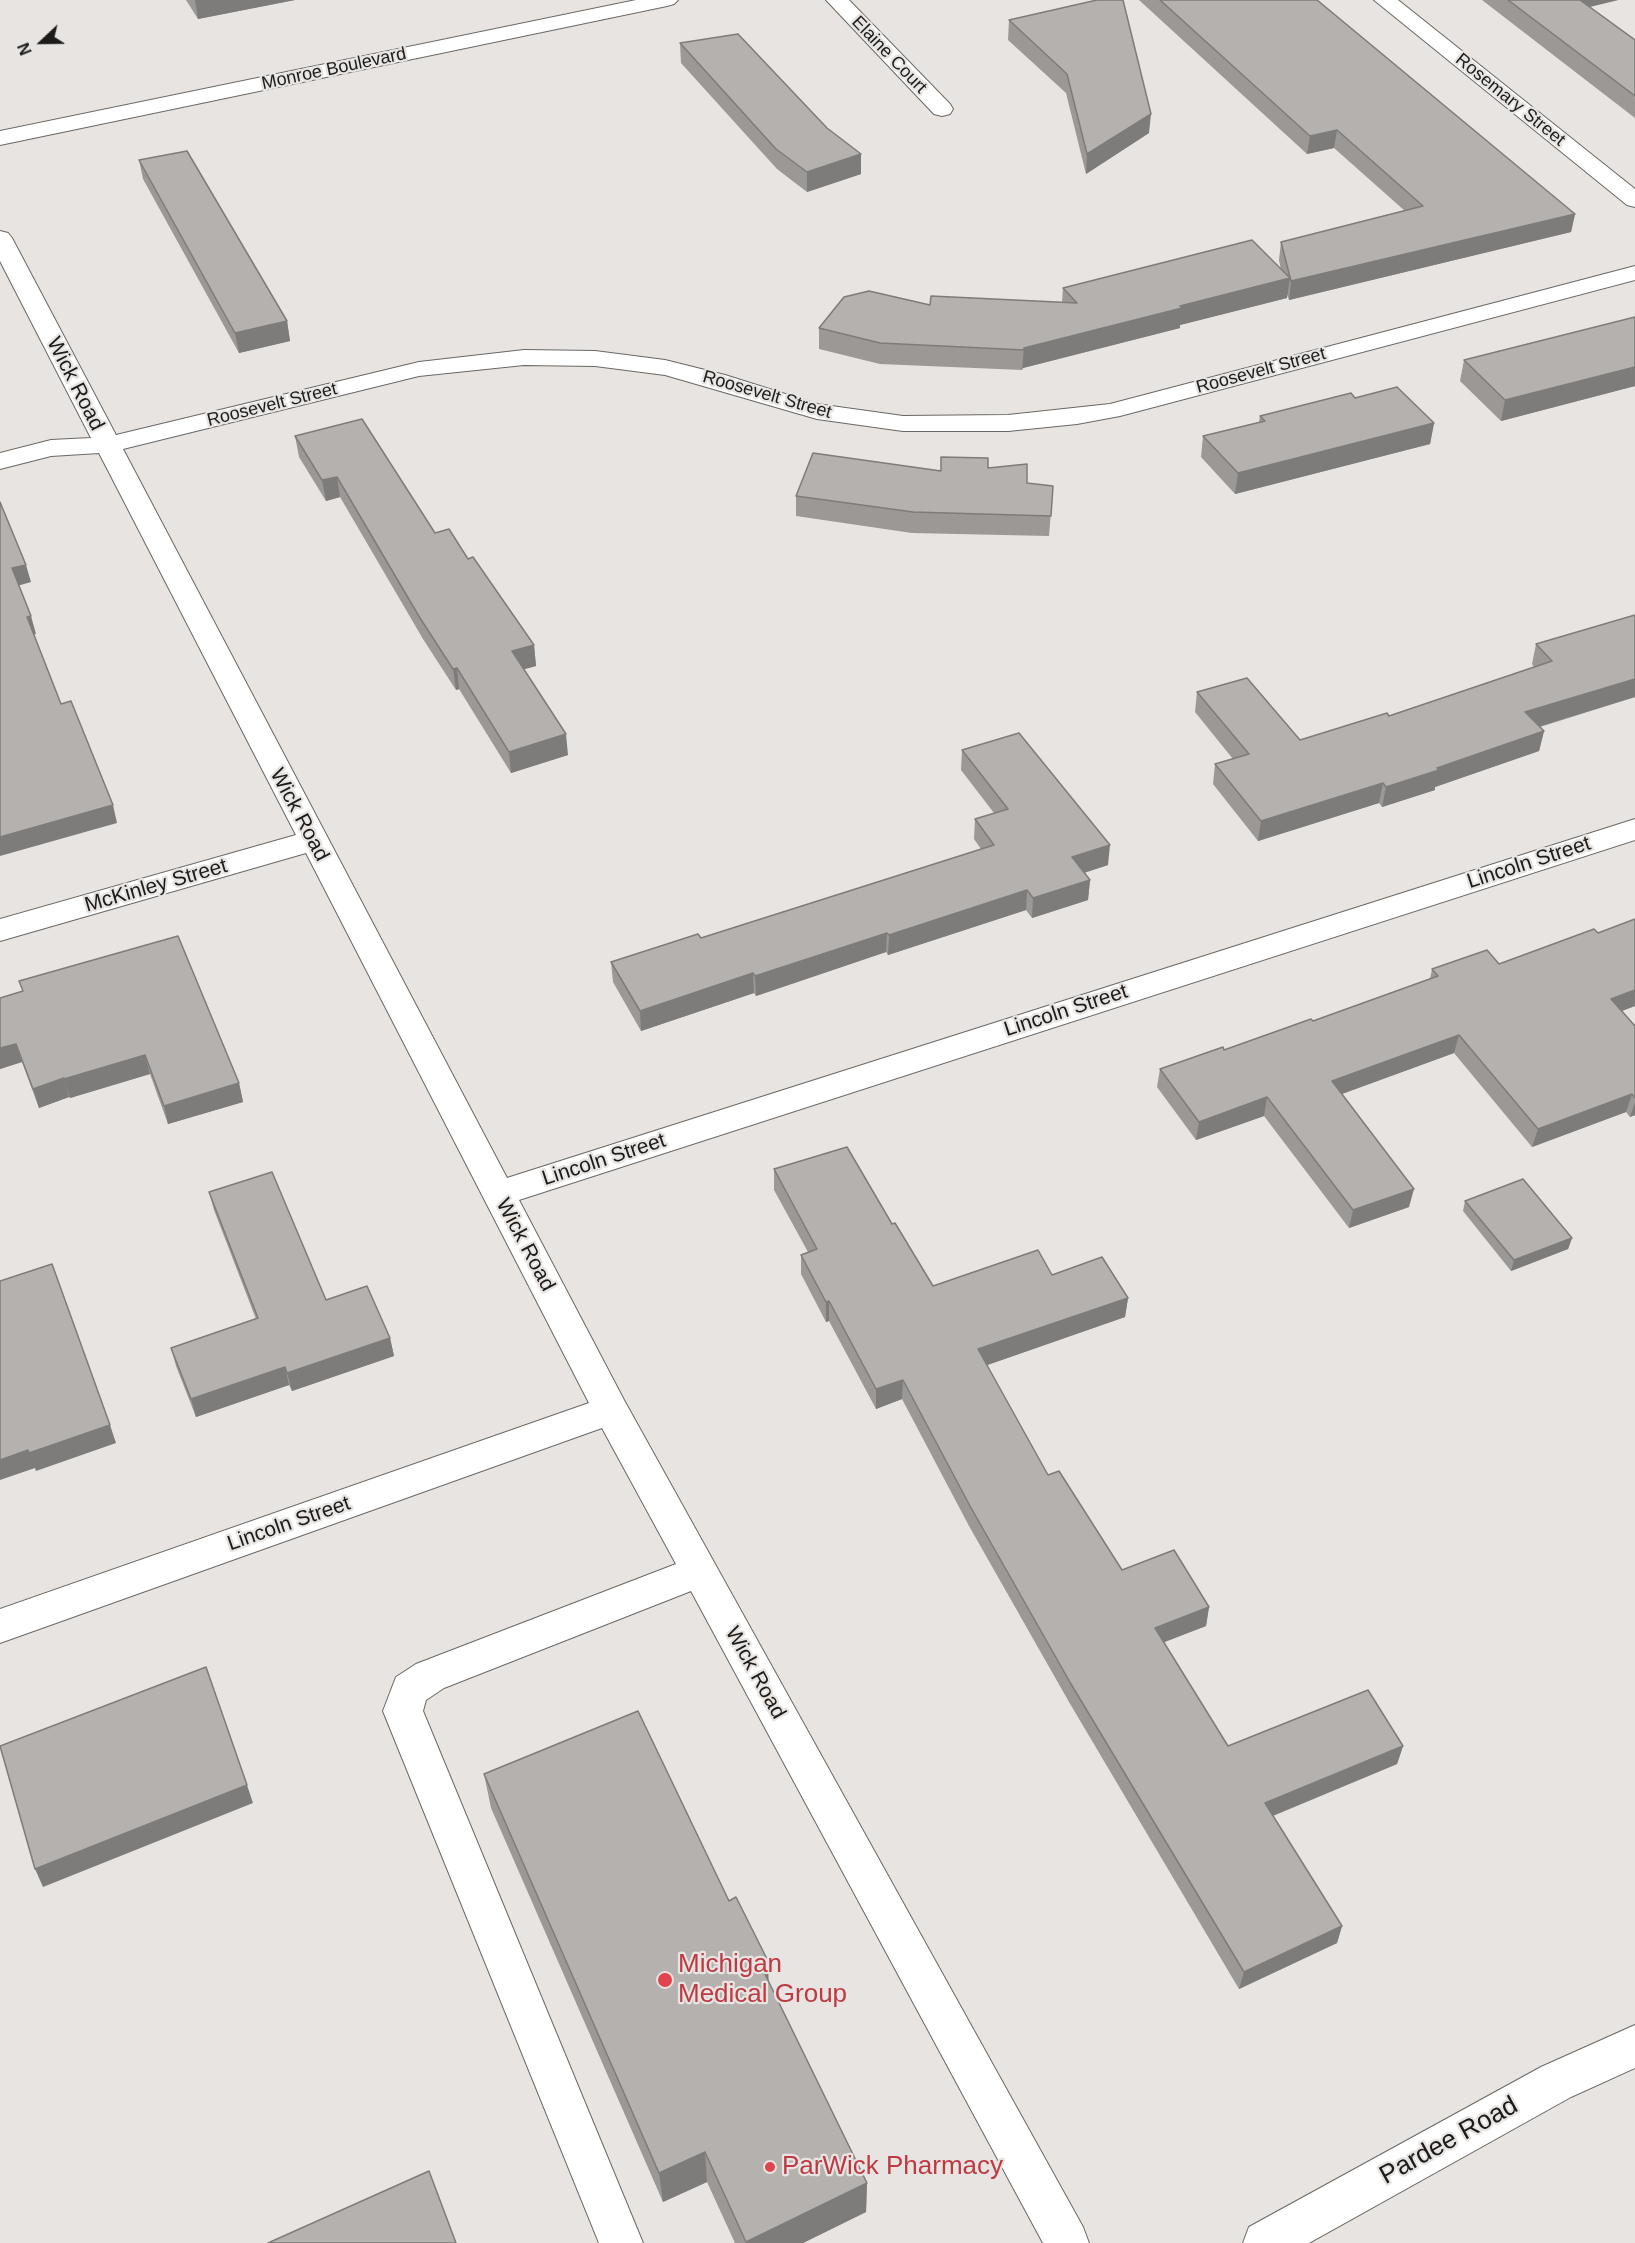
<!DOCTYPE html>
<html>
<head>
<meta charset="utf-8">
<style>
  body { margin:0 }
  #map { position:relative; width:1635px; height:2243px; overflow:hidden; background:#e7e4e2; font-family:Arial,sans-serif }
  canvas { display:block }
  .north { position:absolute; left:12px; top:12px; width:60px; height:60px; -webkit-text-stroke:4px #e7e4e2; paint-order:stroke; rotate:248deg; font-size:16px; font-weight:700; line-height:24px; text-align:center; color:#1c1b1a }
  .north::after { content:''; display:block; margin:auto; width:21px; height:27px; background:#1c1b1a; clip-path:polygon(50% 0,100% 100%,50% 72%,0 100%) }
</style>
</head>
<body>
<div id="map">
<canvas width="1635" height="2243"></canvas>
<div class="north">N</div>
</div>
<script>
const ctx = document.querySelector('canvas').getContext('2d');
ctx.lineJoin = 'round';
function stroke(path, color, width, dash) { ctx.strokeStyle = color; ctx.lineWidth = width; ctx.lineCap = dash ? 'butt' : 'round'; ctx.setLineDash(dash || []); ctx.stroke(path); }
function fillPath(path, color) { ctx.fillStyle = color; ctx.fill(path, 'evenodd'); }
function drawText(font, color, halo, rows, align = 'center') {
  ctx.font = font + ' Arial,sans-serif'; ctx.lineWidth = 4.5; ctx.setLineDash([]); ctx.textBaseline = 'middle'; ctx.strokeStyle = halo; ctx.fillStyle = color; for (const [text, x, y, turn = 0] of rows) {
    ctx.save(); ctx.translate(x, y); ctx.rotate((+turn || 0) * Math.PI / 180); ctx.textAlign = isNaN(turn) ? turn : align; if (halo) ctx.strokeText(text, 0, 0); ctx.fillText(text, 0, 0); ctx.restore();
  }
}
const minor = new Path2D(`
  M636 0H678L674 4 667 6 0 145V131Z
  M826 0H849L950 104 953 109 950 114 942 116 934 114Z
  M1374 0H1398L1635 189V207L1627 205Z
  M0 231 8 233 12 238 116 435 419 362 524 350 595 351 665 360 725 375 817 404 903 416 1008 415 1110 404 1635 266V280L1120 416 1077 424 1008 431H903L817 419 665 375 595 366 524 365 419 376 123 449 507 1178 1635 819V840L519 1200 624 1400 1083 2227 1089 2243H1043L691 1591 444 1688 426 1700 423 1711 643 2243H599L383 1711 396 1677 416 1664 676 1564 602 1428 0 1643V1609L589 1403 306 853 0 941V919L296 835 99 453 51 456 0 469V453L51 440 91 438 0 261Z`);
const major = new Path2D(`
  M1635 2025V2068L1571 2097 1309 2243H1243L1249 2227 1541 2067Z`);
stroke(minor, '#6a6866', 2);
stroke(major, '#6a6866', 2);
fillPath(minor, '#fff');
fillPath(major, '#fff');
fillPath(new Path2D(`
  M186 0H295L198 19Z
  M1139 0H1317L1575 214 1571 232 1289 300 1287 294V298L1180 325V328L1023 368 1022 370 880 364 819 349V328L930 305 1062 302 1063 288 1281 270 1279 260 1281 242 1405 211 1334 148 1307 154Z
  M1482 0H1618L1590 7 1635 40V118Z
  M1009 20 1149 133 1086 174 1066 93 1008 40Z
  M680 43 861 174 807 192 777 169 681 63Z
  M139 160 287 321 290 341 239 353 143 179Z
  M1635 317V386L1501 421 1460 381 1464 360Z
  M1355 398 1434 423 1430 444 1235 494 1201 457 1203 436 1259 422 1260 416Z
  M295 436 435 533 468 559 534 645 536 666 524 669 568 755 511 773 459 689 456 690 423 639 340 497 326 501 299 457Z
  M988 468 1027 483 1053 486 1049 536 912 533 796 516V496L940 471Z
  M1536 644 1635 697 1540 727 1544 731 1539 751 1435 787V790L1382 807 1379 803 1258 841 1213 784 1215 764 1233 759 1195 712 1197 692 1300 740 1389 716 1534 667 1532 664Z
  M962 750 1108 865 1084 873 1090 880 1088 900 1032 918 1026 910 888 955 886 952 756 996 754 993 641 1031 613 982 611 962 701 938 981 849 974 839 975 819 994 813 961 770Z
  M1635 919V1006L1622 1011 1635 1026V1115L1630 1117 1626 1112 1532 1147 1454 1053 1342 1094 1409 1207 1349 1228 1264 1116 1196 1140 1157 1087 1160 1069 1224 1050 1313 1021 1430 979 1432 969 1499 964 1598 933Z
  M0 998 239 1083 243 1102 168 1124 150 1074 70 1098 69 1097 39 1108 22 1062 0 1069Z
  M774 1169 892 1224 933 1286 1052 1275 1128 1298 1125 1317 987 1365 1048 1475 1122 1570 1209 1607 1206 1626 1163 1642 1228 1746H1403L1397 1764 1273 1816 1342 1926 1337 1943 1239 1989 1069 1702 969 1526 902 1399 876 1409 829 1321 826 1322 801 1274V1255L808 1252 774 1190Z
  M209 1192 326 1300 390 1338 394 1356 292 1391 289 1385 196 1417 176 1366 171 1348 256 1319 214 1210Z
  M1465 1201 1572 1238 1568 1249 1511 1271 1463 1211Z
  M484 1774 729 1901 867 2183 866 2212 803 2243H735L707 2182 663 2202 491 1808Z`), '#9b9896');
fillPath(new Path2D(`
  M195 0H295L198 19Z
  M1571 0H1618L1568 12Z
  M1151 114 1149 133 1086 174 1087 154Z
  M1337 130 1334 148 1307 154 1310 136Z
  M861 154V174L807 192V172Z
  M1575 214 1571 232 1289 300 1291 281Z
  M1290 278 1287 298 1180 325V328L1023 368 1022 370 1024 348 1180 306Z
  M287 321 290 341 239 353 235 333Z
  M1635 367V386L1501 421 1505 400Z
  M1434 423 1430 444 1235 494 1238 473Z
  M337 477 340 497 326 501 322 480Z
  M26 565 31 582 17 586 12 568Z
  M31 616 36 634 32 635 27 617Z
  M534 645 536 666 514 672 512 651Z
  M457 668 459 689 456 690 453 669Z
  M1635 679V697L1521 732 1525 712Z
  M1544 731 1539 751 1435 787V790L1382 807 1386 787 1437 768Z
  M566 734 568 755 511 773 509 752Z
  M1383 783 1379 803 1258 841 1261 821Z
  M113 805 117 823 0 856V837Z
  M1110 845 1108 865 1071 877 1072 857Z
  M1090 880 1088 900 1032 918 1033 898Z
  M1027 890 1026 910 888 955 889 935Z
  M887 933 886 952 756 996 755 976Z
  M753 973 754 993 641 1031 640 1011Z
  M1635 990V1006L1605 1017 1611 999Z
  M1459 1035 1454 1053 1328 1099 1332 1081Z
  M16 1044 22 1062 0 1069V1048Z
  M145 1055 150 1074 70 1098 64 1079Z
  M64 1078 69 1097 39 1108 33 1089Z
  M239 1083 243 1102 168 1124 164 1106Z
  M1632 1094 1626 1112 1532 1147 1538 1129Z
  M1267 1097 1264 1116 1196 1140 1199 1122Z
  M1635 1102V1115L1630 1117Z
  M1414 1189 1409 1207 1349 1228 1353 1210Z
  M1572 1238 1568 1249 1511 1271 1514 1260Z
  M1128 1298 1125 1317 976 1369 978 1349Z
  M829 1301V1321L826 1322V1302Z
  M390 1338 394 1356 292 1391 287 1373Z
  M285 1367 289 1385 196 1417 191 1399Z
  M903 1380 902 1399 876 1409V1389Z
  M110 1425 116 1443 36 1471 35 1468 0 1480V1460L28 1450Z
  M1209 1607 1206 1626 1152 1647 1155 1628Z
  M1403 1746 1397 1764 1260 1821 1265 1803Z
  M247 1785 253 1803 43 1887 35 1869Z
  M1342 1926 1337 1943 1239 1989 1244 1972Z
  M768 1961 769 1993 760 1964Z
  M705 2152 707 2182 663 2202 659 2173Z
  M867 2183 866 2212 803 2243H746V2242Z`), '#7e7c7a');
const building = new Path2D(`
  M1097 0H1123L1151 114 1087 154 1067 74 1009 20Z
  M1160 0H1317L1575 214 1291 281 1281 242 1423 206 1337 130 1310 136Z
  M1508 0H1580L1635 40V96Z
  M738 34 827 128 861 154 807 172 776 149 680 43Z
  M187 151 287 321 235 333 139 160Z
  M1252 240 1290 278 1180 306 1182 308 1024 348V350L880 343 819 328 844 297 869 291 930 305 931 296 1077 303 1063 288Z
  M1635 317V367L1505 400 1464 360Z
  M1397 387 1434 423 1238 473 1203 436 1265 421 1260 416 1351 393 1355 398Z
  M362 419 435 533 449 529 468 559 473 557 534 645 512 651 566 734 509 752 457 668 453 669 420 618 337 477 322 480 295 436Z
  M813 453 941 471V457L988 458V468L1027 464V483L1053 486 1051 516 913 512 796 496Z
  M0 502 26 565 12 568 31 616 27 617 61 704 71 701 113 805 0 837Z
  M1635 615V679L1525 712 1544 731 1437 768 1439 770 1386 787 1383 783 1261 821 1215 764 1249 754 1197 692 1247 678 1300 740 1387 713 1389 716 1552 661 1536 644Z
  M1019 733 1110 845 1072 857 1090 880 1033 898 1027 890 889 935 887 933 755 976 753 973 640 1011 611 962 698 934 701 938 994 845 975 819 1008 809 962 750Z
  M1635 919V990L1611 999 1635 1026V1098L1632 1094 1538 1129 1459 1035 1332 1081 1414 1189 1353 1210 1267 1097 1199 1122 1160 1069 1223 1047 1224 1050 1311 1019 1313 1021 1438 976 1432 969 1487 950 1499 964 1594 929 1598 933Z
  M178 936 239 1083 164 1106 145 1055 64 1079V1078L33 1089 16 1044 0 1048V998L23 991 19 981Z
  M847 1147 892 1224 895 1223 933 1286 1038 1250 1052 1275 1102 1257 1128 1298 978 1349 1048 1475 1059 1471 1122 1570 1174 1550 1209 1607 1155 1628 1228 1746 1368 1690 1403 1746 1265 1803 1342 1926 1244 1972 1071 1684 970 1506 903 1380 876 1389 829 1301 826 1302 801 1255 817 1249 774 1169Z
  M272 1172 326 1300 367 1286 390 1338 287 1373 285 1367 191 1399 171 1348 258 1318 209 1192Z
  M1523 1179 1572 1238 1514 1260 1465 1201Z
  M52 1264 110 1425 29 1453 28 1450 0 1460V1281Z
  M206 1667 247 1785 35 1869 0 1746Z
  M638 1711 729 1901 736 1897 768 1961 760 1964 867 2183 746 2242 705 2152 659 2173 484 1774Z
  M429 2171 456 2243H268Z`);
fillPath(building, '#b4b1af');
stroke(building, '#7e7c7a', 1.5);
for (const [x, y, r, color] of [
  [665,1980,8,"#e0444e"],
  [770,2167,6,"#e0444e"]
]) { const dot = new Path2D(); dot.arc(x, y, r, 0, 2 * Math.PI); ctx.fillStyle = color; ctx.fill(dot); stroke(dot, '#e7e4e2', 2); }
drawText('18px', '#1c1b1a', '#e7e4e2', [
  ["Elaine Court",889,55,46],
  ["Monroe Boulevard",334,69,-12],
  ["Rosemary Street",1510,100,39],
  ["Roosevelt Street",1261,371,-15],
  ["Roosevelt Street",767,395,16],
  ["Roosevelt Street",272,405,-14]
]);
drawText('21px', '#1c1b1a', '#e7e4e2', [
  ["Wick Road",75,384,63],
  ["Wick Road",299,815,62],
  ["Lincoln Street",1529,863,-18],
  ["McKinley Street",156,886,-16],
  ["Lincoln Street",1066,1011,-18],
  ["Lincoln Street",604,1160,-18],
  ["Wick Road",525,1245,62],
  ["Lincoln Street",289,1524,-19],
  ["Wick Road",755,1673,61]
]);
drawText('26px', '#be3a42', '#e7e4e2', [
  ["Michigan",678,1965],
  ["Medical Group",678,1995],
  ["ParWick Pharmacy",782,2167]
], 'left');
drawText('26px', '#1c1b1a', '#e7e4e2', [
  ["Pardee Road",1449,2141,-29]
]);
</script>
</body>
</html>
